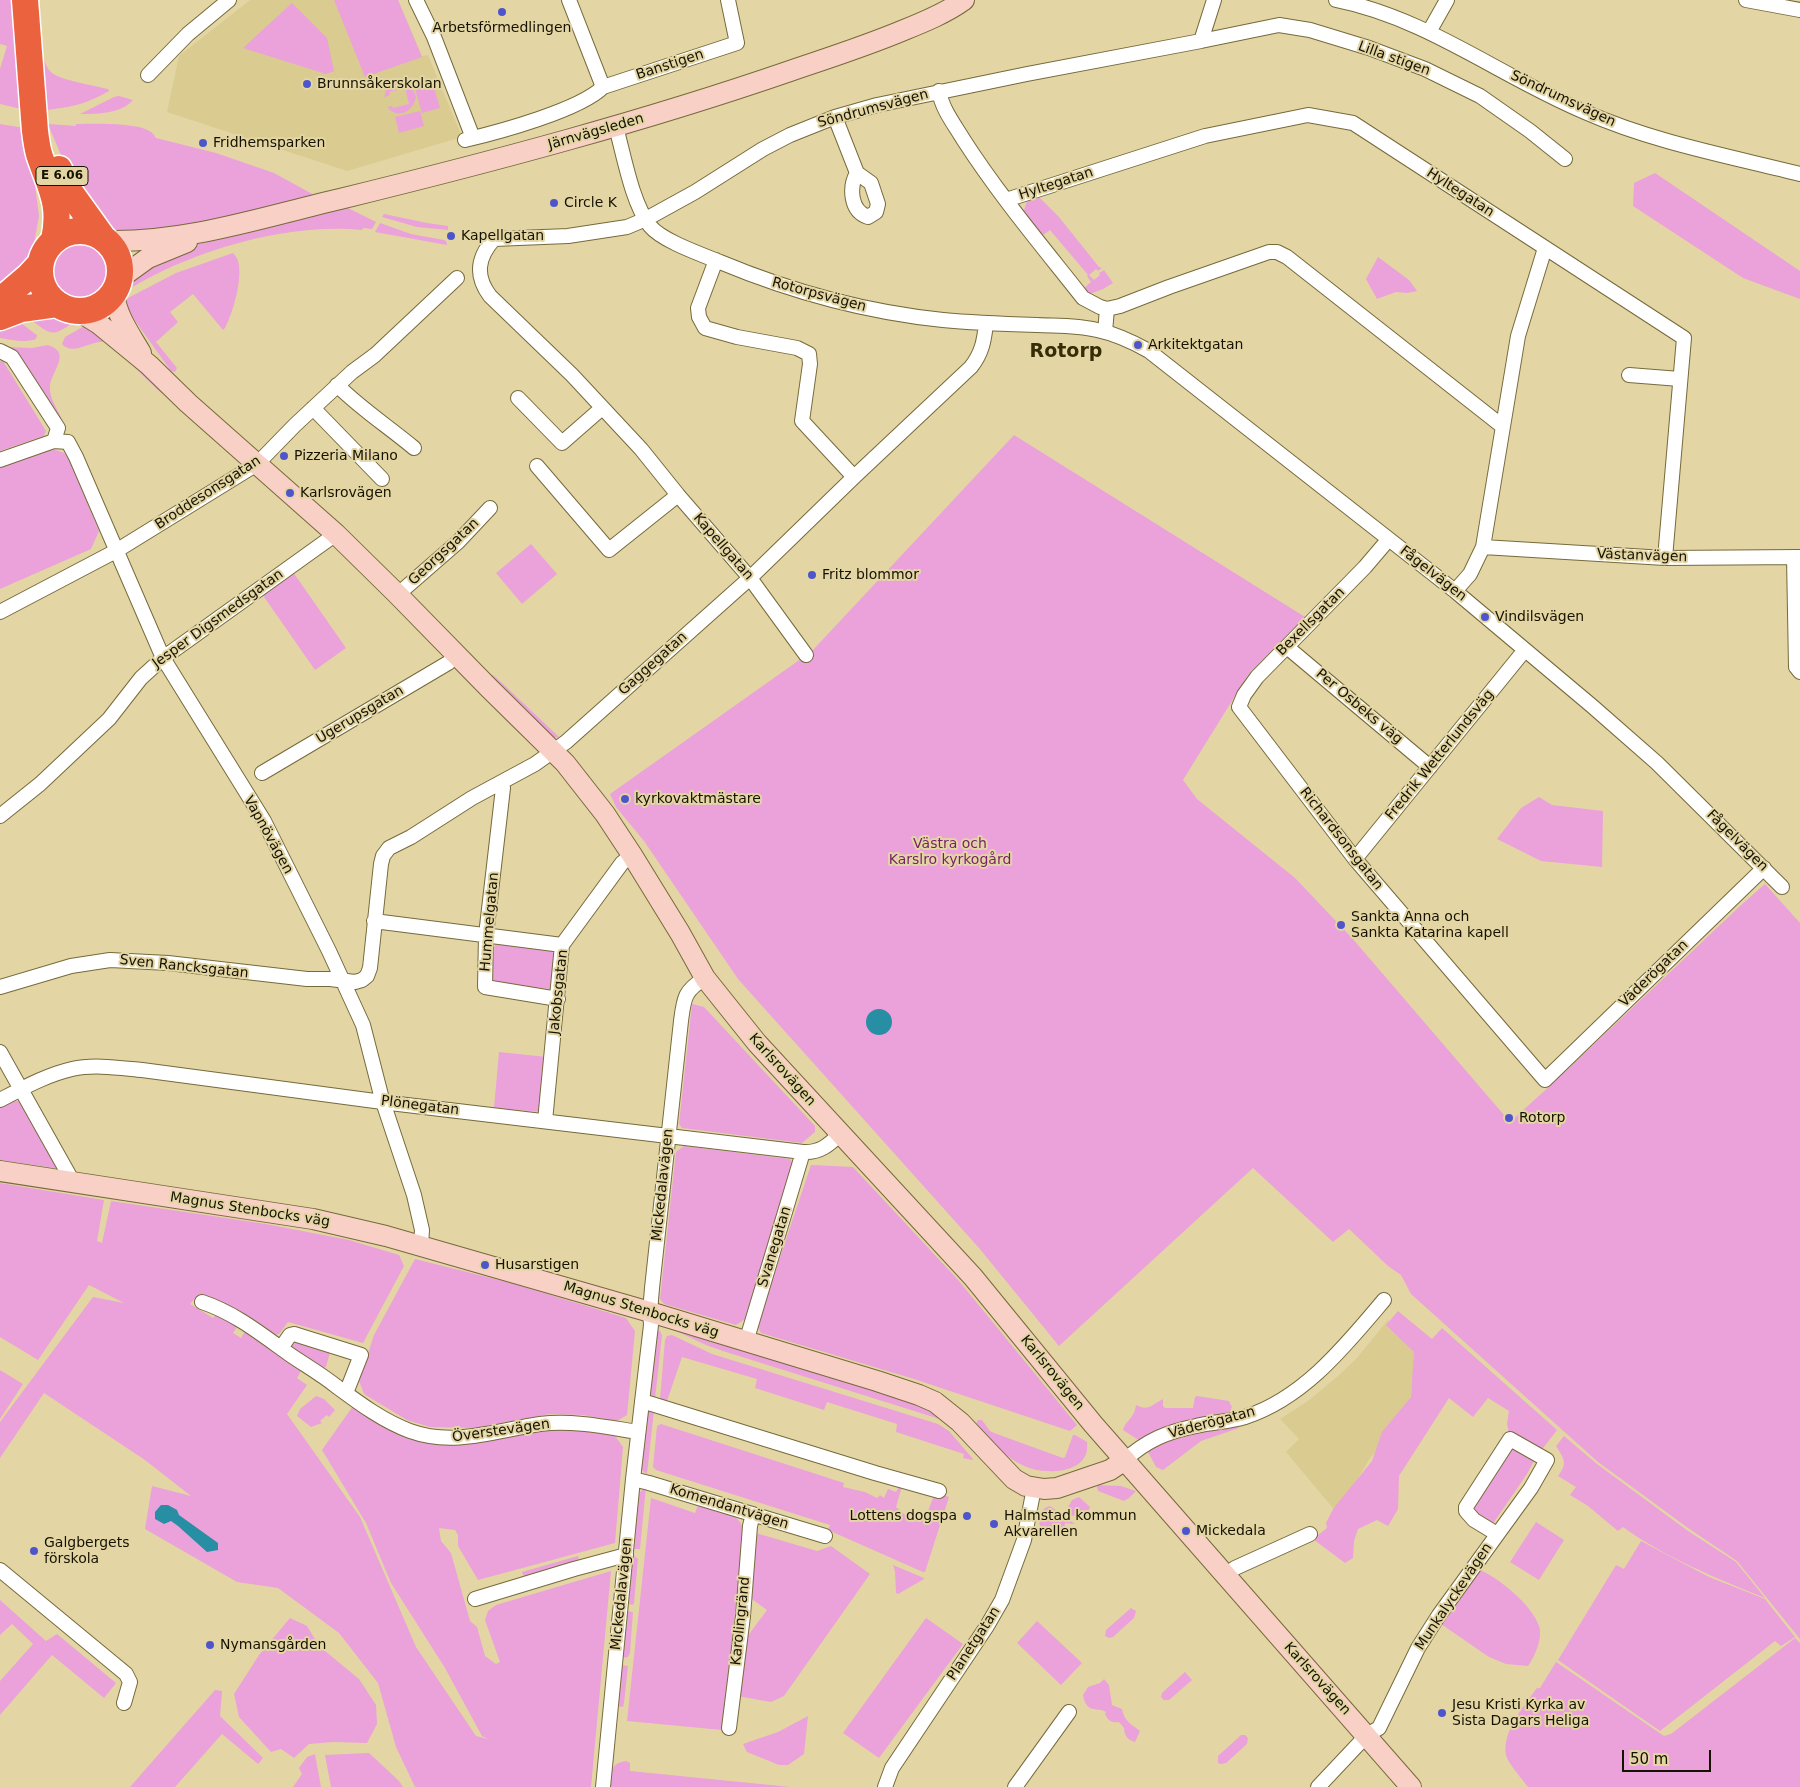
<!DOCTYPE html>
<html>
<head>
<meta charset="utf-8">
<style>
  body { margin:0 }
  #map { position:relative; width:1800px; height:1787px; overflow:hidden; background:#e3d6a4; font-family:"DejaVu Sans",sans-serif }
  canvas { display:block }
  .scale { position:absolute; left:1622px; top:1750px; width:89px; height:22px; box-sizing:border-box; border:2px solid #161201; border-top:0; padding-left:6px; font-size:15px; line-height:18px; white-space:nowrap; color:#161201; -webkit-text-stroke:4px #e3d6a4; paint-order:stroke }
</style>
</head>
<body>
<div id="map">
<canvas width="1800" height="1787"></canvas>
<div class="scale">50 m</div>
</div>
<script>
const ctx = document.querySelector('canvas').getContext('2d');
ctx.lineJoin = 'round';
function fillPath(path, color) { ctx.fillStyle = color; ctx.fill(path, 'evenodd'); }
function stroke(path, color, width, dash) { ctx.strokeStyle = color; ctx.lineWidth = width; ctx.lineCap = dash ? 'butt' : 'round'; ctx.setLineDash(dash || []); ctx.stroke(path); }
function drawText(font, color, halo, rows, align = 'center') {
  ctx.font = font + ' "DejaVu Sans",sans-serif'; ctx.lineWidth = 4; ctx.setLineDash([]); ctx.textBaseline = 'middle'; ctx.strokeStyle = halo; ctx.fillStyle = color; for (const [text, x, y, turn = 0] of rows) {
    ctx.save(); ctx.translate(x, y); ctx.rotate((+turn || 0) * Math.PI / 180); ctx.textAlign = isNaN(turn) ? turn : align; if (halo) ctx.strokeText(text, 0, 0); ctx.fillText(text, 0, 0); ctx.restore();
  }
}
fillPath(new Path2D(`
  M250 0H398L422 56 428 55 462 137 347 171 167 112 179 56Z
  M1388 1320 1417 1346 1408 1417 1370 1458 1338 1511 1332 1507 1286 1452 1299 1439 1280 1419 1308 1401 1338 1376 1356 1359Z`), '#dacb91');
fillPath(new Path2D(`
  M0 0H15L21 109 0 104V69L7 46 0 44Z
  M34 0H39C40 19 37 60 52 73 60 80 96 86 108 89L109 91C86 104 73 107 46 110Z
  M334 0H398L422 57 365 77Z
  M292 3 327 38 334 71 326 74 243 48Z
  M396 82C407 82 413 87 416 97 413 112 398 120 387 107L392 106 393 108 409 104 405 88 389 92 390 95 384 97 387 88Z
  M433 84 440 108 422 113 415 89Z
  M119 96 133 100C121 114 97 114 80 114L114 97Z
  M420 111 424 126 399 133 395 117Z
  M0 124 24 128 34 178 39 216 33 249 18 271 0 290Z
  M48 124 76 126V124C93 124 137 122 151 132 153 133 154 136 156 138L216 153 274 173 316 196 228 217 170 228 119 231 104 227 72 182Z
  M1655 173 1800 271V299L1743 278 1633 206 1634 183Z
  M1040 198 1059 217 1099 267 1102 268 1098 271 1096 269 1089 275 1094 280 1100 275 1099 273 1104 270 1113 283 1103 289 1087 295 1084 288 1091 282 1087 276 1088 275 1050 230 1039 238 1023 213 1027 201Z
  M346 207 376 222 372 229 363 228 362 230C288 222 189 251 126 291L134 277 178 250 252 229Z
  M384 214 427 223 448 226V230L417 227 382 217Z
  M380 223 411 234 444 240 446 241 447 245 375 232Z
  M46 271a32 32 0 1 1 64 0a32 32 0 1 1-64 0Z
  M233 253C248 265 233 313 225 328L223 330 193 294 170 312 178 322 156 342 177 368 175 372 171 371 128 311 125 303 126 299 176 273Z
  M1378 257 1409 280 1417 291 1407 293 1396 292 1377 299 1366 279Z
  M49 317 74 322C50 339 51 334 28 318Z
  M17 320 34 333 37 335 36 339C25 343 12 340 0 338V326Z
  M86 325 101 332 165 393 163 394 159 391 108 342C90 339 74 357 62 344L65 337Z
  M48 345C73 353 50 372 50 387 49 403 66 418 64 431L8 347 32 348Z
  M0 361H3L46 431 44 436 0 451Z
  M1014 435 1305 617 1248 675 1183 780 1197 799 1295 878 1352 938 1510 1122 1552 1084 1740 906 1765 884 1800 923V1639L1737 1561 1688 1528 1598 1462 1411 1294 1401 1275 1388 1266 1349 1229 1333 1242 1253 1168 1059 1346 979 1248 738 979 644 841 616 807 610 794 812 651Z
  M53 449 64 453 69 459 99 531 91 549 0 589V467Z
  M531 544 557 574 522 604 496 573Z
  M293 572 346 648 315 670 262 594Z
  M488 675H493L502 683 559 737 553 738Z
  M1539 797 1552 805 1603 811 1602 867 1541 861 1497 839 1521 808Z
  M495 942 554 949 550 989 491 983Z
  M692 1004 704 1007 815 1126V1132L802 1143 682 1128 679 1124Z
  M499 1052 547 1057 541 1112 494 1108Z
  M15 1101H20L61 1169 0 1160V1107Z
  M684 1146 790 1159 795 1166 745 1319 736 1325 664 1304 660 1299 676 1152Z
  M811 1165 853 1167 959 1281 1077 1425 1070 1431 914 1379 761 1333 757 1326Z
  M0 1183 104 1200 97 1241 102 1243 111 1201 266 1224 349 1240 399 1255 404 1266 363 1343 288 1322 279 1334 275 1335 251 1320 199 1294 190 1304 213 1318 219 1311 239 1324 233 1333 241 1338 246 1329 302 1369 297 1378 307 1385 287 1414 360 1517 416 1647 476 1736 488 1739 482 1736 445 1668 391 1583 366 1523 322 1450 353 1406 387 1429 424 1443 465 1444 539 1430 580 1429 615 1436 623 1447 615 1543 478 1580 458 1546V1535L455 1530 439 1528 441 1541 451 1553 470 1621 477 1627 485 1656 496 1664 500 1662 485 1620 488 1611 496 1605 611 1571 591 1787H415L396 1747 378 1683 339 1633 278 1588 237 1582 145 1529 152 1486 191 1496 145 1460 44 1393 0 1458V1422L93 1297 124 1303 89 1285 38 1360 0 1337Z
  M415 1259 511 1283 626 1318 635 1331 627 1415 617 1421 583 1415 550 1414 475 1428 430 1427 407 1420 364 1394 359 1381 374 1335Z
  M1398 1311 1432 1339 1442 1328 1557 1430 1540 1452 1509 1433 1507 1424 1509 1411 1488 1398 1473 1417 1449 1398 1399 1476 1398 1509 1388 1526 1377 1520 1358 1529 1354 1541 1353 1558 1345 1563 1313 1539 1327 1528 1326 1523 1333 1509 1372 1461 1382 1432 1411 1397 1414 1352 1386 1325Z
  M656 1329 660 1331 662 1335 655 1399 650 1397 649 1395Z
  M672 1329 922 1404 946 1421 723 1351 706 1345Z
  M672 1335 712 1354 938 1424 949 1431 973 1459 972 1460 963 1458 964 1454 896 1432 897 1424 827 1402 824 1410 755 1388 757 1379 682 1357 667 1401 660 1399 665 1340 667 1336Z
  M294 1339 330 1352 326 1367 323 1368 291 1348 290 1344Z
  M0 1370 23 1384 0 1419Z
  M316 1396 324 1399 335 1410 329 1417 327 1415 320 1421 322 1423 311 1427 297 1416 300 1409Z
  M1197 1396 1229 1401 1232 1407 1229 1413 1140 1441 1123 1430C1126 1420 1134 1419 1136 1405 1148 1412 1153 1404 1163 1399V1406L1165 1408H1193L1195 1397Z
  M647 1407 654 1411 647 1474 643 1471 641 1467Z
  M978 1420H982L990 1431 994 1433 1063 1458 1065 1457 1073 1435H1075L1087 1442C1088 1451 1086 1459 1077 1465 1068 1470 1058 1472 1048 1471 1016 1471 996 1446 976 1424Z
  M661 1424 844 1483 843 1487 865 1492 877 1498 880 1495 884 1498 888 1489 896 1492 900 1485 902 1486 896 1507 905 1515 926 1516 935 1493 949 1497 925 1572H923L828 1530 830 1525 656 1470 653 1467 657 1426Z
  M1236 1425 1239 1428 1201 1441 1163 1470 1156 1467 1147 1450 1181 1435Z
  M1564 1436 1597 1464 1688 1531 1736 1562 1765 1598C1716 1578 1666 1558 1623 1527L1618 1531 1588 1506 1570 1495 1576 1487 1558 1476C1568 1463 1564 1459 1556 1446Z
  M1510 1446 1532 1457 1534 1461 1527 1474 1492 1525 1476 1519 1470 1504Z
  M1098 1485 1121 1486 1136 1491 1129 1498 1124 1501 1098 1491 1097 1487Z
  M646 1487 640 1549H633V1545L639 1493Z
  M1079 1497 1090 1507 1087 1514 1070 1516 1065 1513 1072 1500Z
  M651 1498 695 1513 699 1503C717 1509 740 1511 744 1532L722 1730 627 1721Z
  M1050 1506 1075 1524 1065 1523 1064 1530 1040 1526C1038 1517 1041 1508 1050 1506Z
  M1536 1522 1564 1540 1539 1580 1510 1562Z
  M756 1533 817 1551 831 1546 870 1574 784 1696 771 1702 737 1696 741 1645 767 1610 749 1597Z
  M1641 1541 1709 1577 1765 1599 1795 1637 1781 1646 1775 1641 1660 1731 1558 1660 1616 1565 1624 1569Z
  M578 1556 579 1561 524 1578 522 1572Z
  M634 1556 638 1559 634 1604 631 1605 627 1602 632 1557Z
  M893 1565 924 1578V1579L898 1594 896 1593 895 1571Z
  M1478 1569C1498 1577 1532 1605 1539 1626 1543 1638 1535 1656 1528 1666L1506 1664 1489 1657 1441 1624Z
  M0 1600 46 1641 57 1634 116 1683 104 1698 52 1655 0 1715V1681L33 1644 12 1624 0 1635Z
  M1131 1608 1136 1611 1134 1618 1113 1637 1109 1638 1105 1636 1106 1630Z
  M627 1611 633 1612 630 1653 628 1657 622 1658Z
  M290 1618 307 1626 319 1646 359 1679 376 1705 377 1724 367 1743 333 1742 309 1744 294 1758 281 1749 271 1752 239 1717 234 1694 259 1655Z
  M926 1618 963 1644 879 1758 843 1733Z
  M1037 1621 1082 1663 1061 1685 1017 1643Z
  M1795 1638 1800 1643V1787H1528C1523 1780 1507 1762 1506 1755 1502 1731 1524 1706 1537 1688H1540L1556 1662 1664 1736 1671 1734Z
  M621 1665 628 1666 624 1703 623 1707 617 1706Z
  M1185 1672 1192 1680 1169 1700H1164L1161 1697 1162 1693Z
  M1104 1679 1109 1685 1112 1705 1122 1709C1124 1721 1131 1724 1140 1731L1135 1742C1127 1739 1125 1737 1124 1728L1119 1722C1112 1723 1108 1721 1105 1714L1106 1712C1096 1706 1087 1715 1083 1695L1088 1687 1100 1683Z
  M215 1690 222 1691 220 1716 263 1758 258 1764 222 1734 175 1787H130Z
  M808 1716 804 1754 788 1765H779L747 1752 743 1744 778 1732Z
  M1241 1735H1245L1248 1738 1247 1744 1226 1763 1221 1764 1218 1763V1756Z
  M369 1753 399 1781 403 1787H331L325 1755Z
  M315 1754 321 1787H293L302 1774 299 1768 307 1757Z
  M626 1761 630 1763V1771L790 1787H609C610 1774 610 1763 626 1761Z`), '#eba1da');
fillPath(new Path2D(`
  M866 1022a13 13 0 1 1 26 0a13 13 0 1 1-26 0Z
  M161 1505H168L177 1510 179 1515 218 1543V1550L207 1552 178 1526 171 1521 164 1524 155 1519V1512Z`), '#288ea3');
const street = new Path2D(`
  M416 0 434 37 473 138
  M569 0 603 87
  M1336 0C1427 18 1501 77 1585 112 1653 142 1728 156 1800 174
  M1746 0 1800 10
  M1429 32 1447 0
  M1201 41 1279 25 1310 30 1369 48 1425 69 1480 96 1530 131 1565 159
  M148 75 188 34 229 0
  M939 91C942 109 954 124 963 139 999 195 1042 246 1083 298L1100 307 1107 309 1105 332
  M835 117 857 173C849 187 850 211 868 217L876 212 878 204 871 183 857 173
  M616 127C624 156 632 203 650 226 662 241 703 255 720 262 792 292 865 312 943 320 974 323 1005 324 1037 325 1057 326 1077 325 1097 330 1116 334 1133 342 1149 351L1455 591 1592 706 1657 763 1782 887
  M465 140C499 132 580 110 603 87L737 43 728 0
  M1006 200 1205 136 1308 115 1353 123 1684 338 1665 558
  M716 260 698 308 699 317 705 328 737 337 797 348 809 354 810 364 802 421 854 477
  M1107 309 1120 306 1169 287 1269 252H1277L1287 257 1502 426
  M0 351 12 357 58 428 54 441
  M1629 375 1680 379
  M337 385C361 409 389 427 414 448
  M518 398 562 443 602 408
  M313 408 382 479
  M0 460 54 441 68 442 76 457 163 658 264 821 329 951 363 1025 382 1099 414 1195 422 1230 421 1245
  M537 466 609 550 678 495
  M1388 540 1365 567 1257 677 1244 695 1239 707 1355 859 1545 1080 1764 868
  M1483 547 1665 558 1800 557
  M1794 557 1796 667 1800 672
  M1455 591 1470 574 1483 547 1518 336 1545 248
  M396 593 404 589 458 542 490 508
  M0 612 116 551 257 464 295 425 352 372 375 355 457 278
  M1287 647 1430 767
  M806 655 750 578 678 495 641 449 572 375 490 296C475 276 477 258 494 239L568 236 627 227 646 219 695 192 763 149 790 135 835 117 877 105 1027 74 1201 41 1214 0
  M262 773 448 663 457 655
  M501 783 503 788 486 935 485 987 558 999
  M0 816 40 784 109 719 141 678 163 658 336 534
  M1355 859 1524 651
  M374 921 562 945
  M0 987 71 966 110 960 168 963 307 979H330L355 982 362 980 367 976 370 968 381 864 383 856 389 848 411 837 472 798 535 764 566 742 750 578 854 477 971 367C982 353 984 341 986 324
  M0 1052 73 1182
  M0 1100C23 1088 46 1075 72 1069 94 1064 120 1068 142 1070L390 1103 803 1152C820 1153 829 1145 841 1133
  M545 1121 562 945 622 863 632 855
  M202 1302C235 1313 261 1334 289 1354 305 1365 321 1374 336 1386 359 1403 383 1421 410 1431 454 1447 497 1430 540 1424 573 1420 606 1427 638 1432
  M746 1342 803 1152
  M281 1348 290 1335 294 1334 361 1355 346 1393
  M642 1401 875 1473 939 1491
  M1125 1460C1147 1440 1167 1432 1196 1426 1212 1422 1229 1422 1245 1417 1304 1398 1346 1345 1384 1300
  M633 1479 649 1483 825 1536
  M0 1570 126 1674 130 1682 124 1703
  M1225 1575 1235 1568 1310 1534
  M475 1599 574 1569 626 1555
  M729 1728 743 1616 750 1526 753 1514
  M603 1787 633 1479 651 1325 650 1312 652 1288 681 1021C684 998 684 991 705 978
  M885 1787 892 1768 987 1626 1002 1600 1024 1540 1034 1488
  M1015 1787 1069 1712
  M1318 1787 1367 1735 1379 1728 1418 1648 1439 1615 1531 1488 1547 1460 1510 1439 1466 1507V1511L1474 1520 1497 1534`);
const secondary = new Path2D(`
  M106 241C186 243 263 217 340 199 491 162 642 122 790 71 828 58 866 46 904 30 924 22 946 13 964 0
  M119 279 148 258 187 242
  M114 293C116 315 130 334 141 353
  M78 311 99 324 149 365 188 403 336 534 396 593 489 688 565 763 605 814 632 855 680 933 705 978 757 1043 973 1277 1093 1424 1411 1787
  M0 1171 313 1219 386 1236 650 1312 877 1381 919 1395 935 1402 960 1422 1014 1479 1026 1486 1044 1489 1057 1488 1110 1470 1125 1460`);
const highway = new Path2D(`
  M25 0 35 131C36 139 37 147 39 154 50 188 62 203 54 240
  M59 169 70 192 103 238
  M40 271a40 40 0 1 1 80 0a40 40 0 1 1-80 0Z
  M0 301 29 276 41 263
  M0 317 21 309 57 304`);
stroke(street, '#766a3b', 16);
stroke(secondary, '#766a3b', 22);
stroke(highway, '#fff', 29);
stroke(street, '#fff', 14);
stroke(secondary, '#f9d0c5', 20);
stroke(highway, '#eb623f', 26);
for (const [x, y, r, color] of [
  [502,12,5,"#4e55cb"],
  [307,84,5,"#4e55cb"],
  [203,143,5,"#4e55cb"],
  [554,203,5,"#4e55cb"],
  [451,236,5,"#4e55cb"],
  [1138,345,5,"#4e55cb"],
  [284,456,5,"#4e55cb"],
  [290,493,5,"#4e55cb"],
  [812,575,5,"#4e55cb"],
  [1485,617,5,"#4e55cb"],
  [625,799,5,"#4e55cb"],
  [1341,925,5,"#4e55cb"],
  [1509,1118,5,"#4e55cb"],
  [485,1265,5,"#4e55cb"],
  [967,1516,5,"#4e55cb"],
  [994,1524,5,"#4e55cb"],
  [1186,1531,5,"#4e55cb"],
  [34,1551,5,"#4e55cb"],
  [210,1645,5,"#4e55cb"],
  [1442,1713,5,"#4e55cb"]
]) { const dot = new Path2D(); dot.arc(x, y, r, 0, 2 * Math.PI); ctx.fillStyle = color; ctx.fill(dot); stroke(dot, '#e3d6a4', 2); }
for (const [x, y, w] of [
  [62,176,52]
]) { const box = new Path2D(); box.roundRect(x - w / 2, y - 9.5, w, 19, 4); ctx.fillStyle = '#e3d6a4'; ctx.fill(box); stroke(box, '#161201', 1); }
drawText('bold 12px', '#161201', null, [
  ["E 6.06",62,176]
]);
drawText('14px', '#161201', '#e3d6a4', [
  ["Arbetsförmedlingen",502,28,"center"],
  ["Brunnsåkerskolan",317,84],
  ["Fridhemsparken",213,143],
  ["Circle K",564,203],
  ["Kapellgatan",461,236],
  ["Arkitektgatan",1148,345],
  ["Pizzeria Milano",294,456],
  ["Karlsrovägen",300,493],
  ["Fritz blommor",822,575],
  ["Vindilsvägen",1495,617],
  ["kyrkovaktmästare",635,799],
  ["Sankta Anna och",1351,917],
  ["Sankta Katarina kapell",1351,933],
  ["Rotorp",1519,1118],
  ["Husarstigen",495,1265],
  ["Lottens dogspa",957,1516,"right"],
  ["Halmstad kommun",1004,1516],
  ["Akvarellen",1004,1532],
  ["Mickedala",1196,1531],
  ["Galgbergets",44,1543],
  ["förskola",44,1559],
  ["Nymansgården",220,1645],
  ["Jesu Kristi Kyrka av",1452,1705],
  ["Sista Dagars Heliga",1452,1721]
], 'left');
drawText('14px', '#161201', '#e3d6a4', [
  ["Lilla stigen",1394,59,20],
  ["Banstigen",670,65,-18],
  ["Söndrumsvägen",1563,99,25],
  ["Söndrumsvägen",873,109,-15],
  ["Järnvägsleden",596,132,-16],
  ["Hyltegatan",1056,184,-18],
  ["Hyltegatan",1460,193,33],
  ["Rotorpsvägen",819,295,15],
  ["Broddesonsgatan",208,493,-33],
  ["Kapellgatan",723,547,49],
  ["Georgsgatan",444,552,-43],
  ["Västanvägen",1642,556,2],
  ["Fågelvägen",1433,574,38],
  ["Jesper Digsmedsgatan",218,619,-36],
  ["Bexellsgatan",1311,622,-45],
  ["Gaggegatan",653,664,-42],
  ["Per Osbeks väg",1359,707,40],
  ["Ugerupsgatan",360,715,-31],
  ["Fredrik Wetterlundsväg",1440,755,-51],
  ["Vapnövägen",268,835,61],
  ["Richardsonsgatan",1341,839,52],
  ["Fågelvägen",1737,841,45],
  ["Hummelgatan",490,922,-85],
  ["Sven Rancksgatan",184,967,6],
  ["Väderögatan",1654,974,-44],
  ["Jakobsgatan",559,992,-84],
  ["Karlsrovägen",782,1070,48],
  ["Plönegatan",420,1106,7],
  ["Mickedalavägen",663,1185,-84],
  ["Magnus Stenbocks väg",250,1210,9],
  ["Svanegatan",775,1247,-73],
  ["Magnus Stenbocks väg",641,1310,17],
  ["Karlsrovägen",1052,1373,51],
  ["Väderögatan",1212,1423,-15],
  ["Överstevägen",501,1431,-8],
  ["Komendantvägen",729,1507,17],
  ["Mickedalavägen",622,1594,-84],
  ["Munkalyckevägen",1454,1597,-56],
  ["Karolingränd",741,1621,-84],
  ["Planetgatan",974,1644,-57],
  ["Karlsrovägen",1317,1679,48]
]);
drawText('14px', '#771f69', '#e3d6a4', [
  ["Västra och",950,844],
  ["Karslro kyrkogård",950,860]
]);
drawText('bold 19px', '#362d08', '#e3d6a4', [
  ["Rotorp",1066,352]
]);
</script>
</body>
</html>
